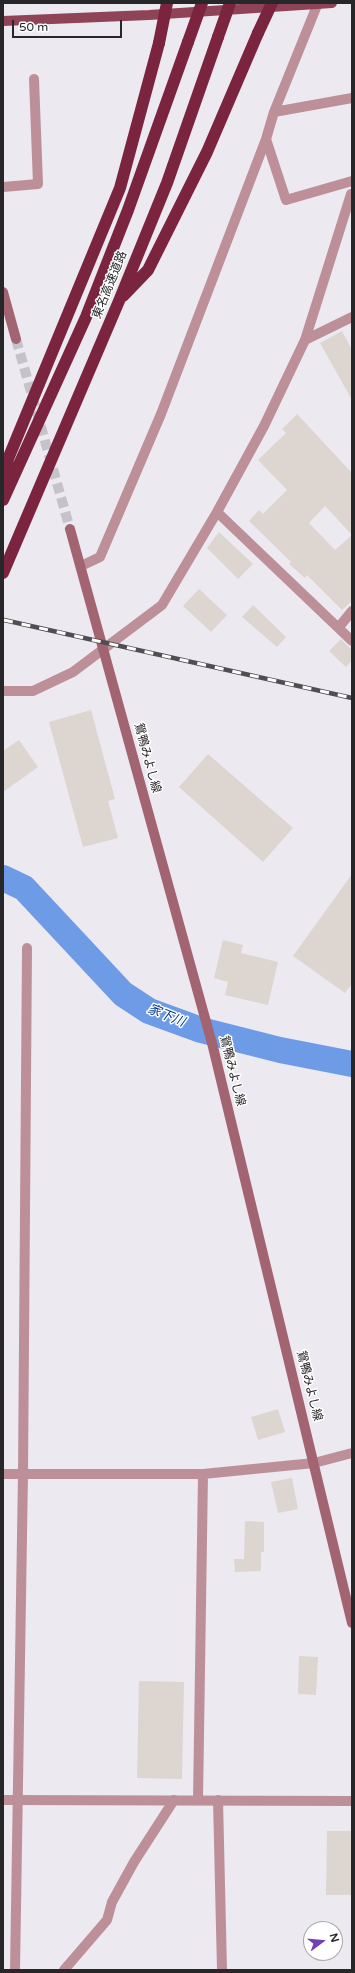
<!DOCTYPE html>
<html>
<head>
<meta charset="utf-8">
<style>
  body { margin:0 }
  #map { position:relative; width:355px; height:1973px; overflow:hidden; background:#ece9f1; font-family:"Varela Round",sans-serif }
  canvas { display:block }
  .frame { position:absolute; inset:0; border:4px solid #272629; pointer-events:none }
  .north { position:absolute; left:303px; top:1921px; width:40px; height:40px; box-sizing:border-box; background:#fff; border:1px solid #a9a8a9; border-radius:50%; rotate:74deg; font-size:11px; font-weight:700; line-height:16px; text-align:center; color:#272629 }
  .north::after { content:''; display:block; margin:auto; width:14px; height:18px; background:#723fb6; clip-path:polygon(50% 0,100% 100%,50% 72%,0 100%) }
  .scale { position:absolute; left:12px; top:20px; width:110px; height:18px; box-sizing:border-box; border:2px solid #272629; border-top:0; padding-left:5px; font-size:12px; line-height:14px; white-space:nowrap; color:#272629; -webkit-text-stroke:3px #fff; paint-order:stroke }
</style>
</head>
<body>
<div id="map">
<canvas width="355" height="1973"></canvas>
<div class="frame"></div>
<div class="north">N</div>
<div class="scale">50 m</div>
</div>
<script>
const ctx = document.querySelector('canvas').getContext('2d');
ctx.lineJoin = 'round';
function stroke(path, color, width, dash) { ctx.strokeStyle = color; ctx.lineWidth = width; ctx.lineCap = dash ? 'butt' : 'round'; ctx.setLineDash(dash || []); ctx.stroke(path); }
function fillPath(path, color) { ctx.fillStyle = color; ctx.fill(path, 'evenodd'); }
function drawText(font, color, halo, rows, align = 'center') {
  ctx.font = font + ' "Varela Round","Noto Sans JP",sans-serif'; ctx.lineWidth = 3; ctx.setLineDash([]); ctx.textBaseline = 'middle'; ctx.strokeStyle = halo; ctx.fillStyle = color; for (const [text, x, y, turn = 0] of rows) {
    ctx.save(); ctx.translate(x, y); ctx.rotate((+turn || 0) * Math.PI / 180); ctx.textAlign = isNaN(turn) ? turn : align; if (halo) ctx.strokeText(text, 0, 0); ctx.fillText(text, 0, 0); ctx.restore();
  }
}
stroke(new Path2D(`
  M3 878 24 888 123 994 149 1011 201 1030 280 1050 352 1064`), '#6d9be6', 26);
fillPath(new Path2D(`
  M342 331 352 350V400L320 343Z
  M297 414 352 473V535L325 506 309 523 335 550 352 535V601L342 610 307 575 305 578 289 564 291 562 249 521 259 510 263 514 287 490 258 460 286 433 282 429Z
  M219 532 253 564 238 579 207 548Z
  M199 589 227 615 211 632 183 606Z
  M253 605 286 637 277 647 242 617Z
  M341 639 352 650V660L346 667 329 651Z
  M91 710 115 799 108 801 118 838 83 847 49 722Z
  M19 740 38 767 3 792V751Z
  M208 754 293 828 263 862 179 787Z
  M352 874V984L345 993 293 956Z
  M223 940 243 945 241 953 278 962 268 1005 225 995 228 982 214 978Z
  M278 1409 285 1432 258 1440 251 1417Z
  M292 1478 298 1509 278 1513 271 1482Z
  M245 1521 264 1522V1552H261V1571L235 1572 234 1559H244Z
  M299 1656 318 1657 316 1695 298 1694Z
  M139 1681 184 1682 182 1779 137 1778Z
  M327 1831H352V1895H326Z`), '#ddd5d0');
stroke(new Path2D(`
  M16 339 70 529`), '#c5c2c9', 10, [10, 5]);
stroke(new Path2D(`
  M274 112 352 98
  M266 139 286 200 352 181
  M3 187 38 184 34 79
  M305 340 352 317
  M217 512 352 641
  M81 566 100 557 161 414 266 139 274 112 318 3
  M339 627 352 611
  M3 691H33L73 672 162 605 217 512 264 426 305 340 351 194
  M3 1474H203L314 1463
  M198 1800 203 1474
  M218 1800 222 1970
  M15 1970 23 1474 27 948
  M64 1970 107 1920 112 1902 134 1862 174 1800`), '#bd9099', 10);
stroke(new Path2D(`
  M314 1463 352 1453
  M3 1800 352 1801`), '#bd9099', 10);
stroke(new Path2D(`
  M3 292 16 339
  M70 529 213 1047 352 1623`), '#a36472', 10);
stroke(new Path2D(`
  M3 21 149 15 332 3`), '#8e4356', 10);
stroke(new Path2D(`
  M123 296 148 270 207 152 258 33
  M3 485 8 459 120 188 159 43
  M3 500 86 317 128 210 188 42
  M3 573 119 301 167 183 218 37`), '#7b243f', 12);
const rail = new Path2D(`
  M4 620 352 698`);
stroke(rail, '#4f4e52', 4.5);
stroke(rail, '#fff', 3, [9]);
stroke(new Path2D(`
  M258 33 272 3
  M218 37 230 3
  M188 42 202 3
  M159 43 167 3`), '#7b243f', 12);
drawText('12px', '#272629', '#fff', [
  ["東名高速道路",110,285,-68],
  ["鴛鴨みよし線",147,758,75],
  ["鴛鴨みよし線",232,1071,76],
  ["鴛鴨みよし線",309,1386,76]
]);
drawText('italic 13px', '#053e95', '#fff', [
  ["家下川",166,1016,22]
]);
</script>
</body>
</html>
